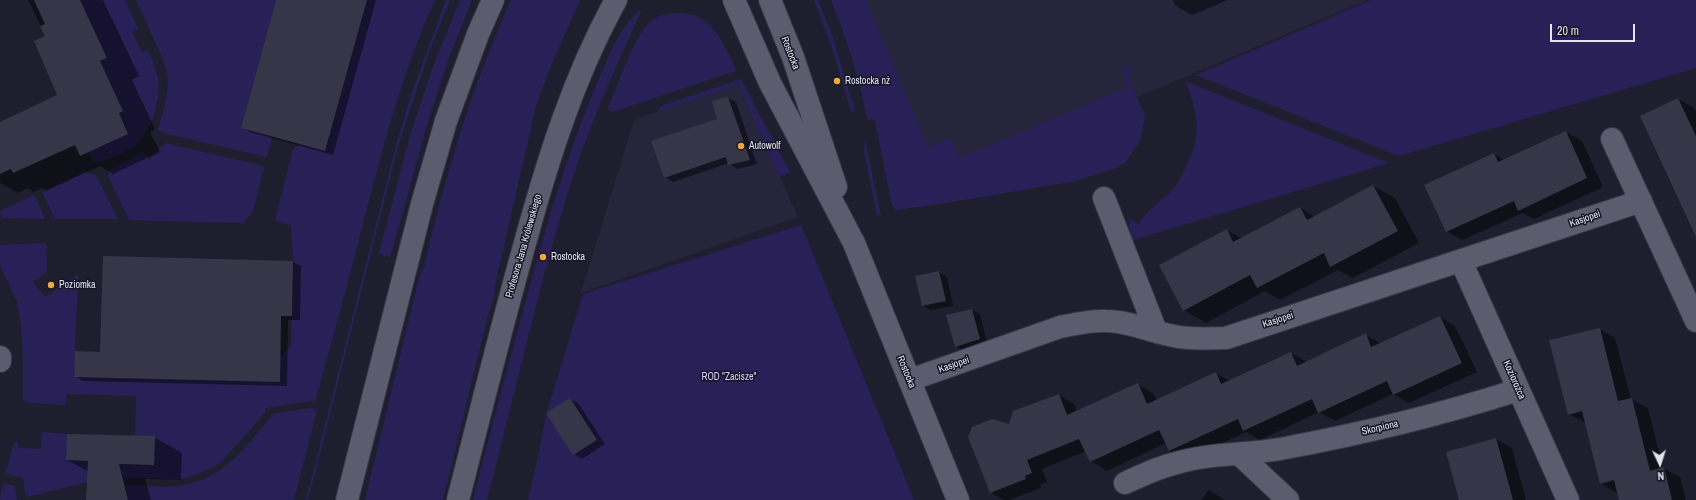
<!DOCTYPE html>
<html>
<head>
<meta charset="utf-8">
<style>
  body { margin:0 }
  #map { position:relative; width:1696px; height:500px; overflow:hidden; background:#1f1e2f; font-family:"Archivo Narrow",sans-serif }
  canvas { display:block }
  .north { position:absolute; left:1640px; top:444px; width:40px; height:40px; -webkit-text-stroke:3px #161525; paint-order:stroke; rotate:176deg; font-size:11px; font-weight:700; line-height:16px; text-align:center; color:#e4e3ef }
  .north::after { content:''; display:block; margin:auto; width:14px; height:18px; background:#e4e3ef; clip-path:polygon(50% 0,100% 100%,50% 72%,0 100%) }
  .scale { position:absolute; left:1550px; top:24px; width:85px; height:18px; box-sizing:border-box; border:2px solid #e4e3ef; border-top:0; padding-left:5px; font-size:12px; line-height:14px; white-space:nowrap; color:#e4e3ef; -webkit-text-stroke:3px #161525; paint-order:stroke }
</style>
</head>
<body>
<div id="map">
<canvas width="1696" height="500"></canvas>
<div class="north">N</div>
<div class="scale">20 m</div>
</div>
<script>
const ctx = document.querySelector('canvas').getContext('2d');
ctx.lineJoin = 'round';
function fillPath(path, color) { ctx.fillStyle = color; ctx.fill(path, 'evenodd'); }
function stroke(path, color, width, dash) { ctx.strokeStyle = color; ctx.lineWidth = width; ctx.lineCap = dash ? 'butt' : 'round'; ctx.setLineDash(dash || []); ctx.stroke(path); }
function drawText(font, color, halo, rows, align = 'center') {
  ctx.font = font + ' "Archivo Narrow",sans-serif'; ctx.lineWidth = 3; ctx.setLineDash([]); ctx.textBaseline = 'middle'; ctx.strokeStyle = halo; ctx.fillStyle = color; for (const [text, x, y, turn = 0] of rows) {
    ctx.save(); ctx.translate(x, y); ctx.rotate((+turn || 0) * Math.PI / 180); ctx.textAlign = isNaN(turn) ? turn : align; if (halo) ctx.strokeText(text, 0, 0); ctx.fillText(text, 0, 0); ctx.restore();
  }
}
fillPath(new Path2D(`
  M850 0H1367L927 186Z
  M738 85 798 217 581 293 634 120Z`), '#27253c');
fillPath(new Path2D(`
  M80 0H125L138 29 132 32 142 52 148 50C152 59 156 69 158 79 161 100 152 128 137 144 128 153 110 157 98 162L93 161 87 148 107 144 128 133 119 113 123 111 100 61 107 58Z
  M136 0H276L241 127 272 137 267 157 167 134 158 130 165 104 168 84 167 73 163 59Z
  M367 0H435C399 79 379 163 357 247 344 299 329 350 315 402L311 401 265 408V413L221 462 212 468 184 479 175 480 153 478H122L92 481 26 497 23 478 5 474 14 443H18V448L41 449 42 432 67 434V460L88 461V463L154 465V436H135L136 396 66 394 65 405 31 403 23 400V357L21 325 17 301 0 266V245L46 243 47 272 33 282 45 297 78 274 74 377 280 356 291 347 293 261 291 226 275 220 293 150 299 144 325 151Z
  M446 0H450L429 52 399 143 308 500H306L397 142 412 92Z
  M460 0H472L450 55 429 118 390 258 379 253 409 139 434 64Z
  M511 0H580L548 73 536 106 495 285V295L487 319 443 500H365L419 278 424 268C445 176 472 86 511 0Z
  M814 0H818L832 35 855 111H851L833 51Z
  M831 0H866L928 147 951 138 959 158 1128 87 1121 67C1127 65 1131 67 1134 72L1128 76 1145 116 1140 141 1125 163 1116 168 1075 181 946 203 896 210 892 205 875 120 867 119C860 78 846 38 831 0Z
  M1371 0H1696V68L1399 156 1196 75Z
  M642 9 602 99 578 161 565 202 546 267 487 500H473C488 440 504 381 520 322 542 241 564 160 597 83 609 57 618 27 642 9Z
  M678 13C713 13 722 42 736 69V71L613 112 609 111 608 108C618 85 634 35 652 20 660 15 669 13 678 13Z
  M741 79 790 172 779 177 738 85 658 112 660 107 666 104Z
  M1185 81 1389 163 1133 240 1129 227 1130 219 1138 224C1148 209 1163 200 1175 187 1179 182 1182 175 1185 169 1202 137 1199 114 1185 81Z
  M865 140 881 216 877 215 864 151Z
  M165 143 264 166 254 208 250 215 242 223 129 220 108 176 111 169 131 159 142 152 150 159Z
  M84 172 96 175 118 219H55L42 192Z
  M34 195 45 219 2 218 0 211Z
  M801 225 914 500H528L540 448 546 415 583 294Z
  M312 408 317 410 294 500H128L125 485C139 485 153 487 168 487 220 485 244 449 274 413Z
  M3 483 15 486 17 500H0Z`), '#2a2058');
fillPath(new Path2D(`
  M28 0H103L139 76 132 80 155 129 150 132 160 152 113 174 100 166 46 191 42 188 34 192 28 188 18 193 0 183V123L58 96 46 37Z
  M278 0H376L333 155 250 132 242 127Z
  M1173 0H1228L1192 15 1176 6Z
  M728 98 736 102 757 164 737 169 729 163 673 182 665 177 718 120Z
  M1678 99 1694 108 1696 113V235Z
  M1566 132 1582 141 1603 187 1534 219 1523 213 1462 240 1446 231 1494 154 1504 160Z
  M1373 186 1395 198 1419 243 1353 278 1338 270 1280 300 1265 291 1206 323 1184 310 1227 230 1242 239 1300 208 1315 217Z
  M104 257 293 262 301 266 300 320H288L287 386 83 381 75 376 101 353Z
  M939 272 947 277 953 306 931 310 923 306Z
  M972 310 980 314 987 343 964 351 956 346Z
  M1440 317 1455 326 1477 372 1409 403 1393 394 1335 421 1319 412 1260 440 1246 432 1185 460 1169 451 1166 443 1107 471 1091 461 1086 451 1042 469 1047 482 1040 485 1041 488 1009 500H1004L990 492 1009 425 1059 395 1074 404 1077 412 1137 384 1153 393 1157 400 1216 373 1230 381 1291 353 1307 362 1366 335 1381 344Z
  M1600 329 1615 338 1631 399 1648 408 1663 468 1680 477 1686 500H1620L1618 492 1617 493 1601 484 1586 423 1568 414Z
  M570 399 578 403 605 444 582 459 574 454Z
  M154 437 182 453 181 480 145 479 151 500H87L89 472 67 460Z
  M1496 439 1512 448 1526 500H1461Z
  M1209 490 1225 500H1226H1201Z`), '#0007');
fillPath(new Path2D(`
  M34 0H80L107 58 100 61 123 111 119 113 128 134 80 156 75 145 13 173 11 169 0 174V122L57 95 34 41 45 36 40 26 45 24Z
  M276 0H367L325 151 241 128Z
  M728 97 750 160 728 165 726 157 664 178 651 141 717 119 712 101Z
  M1678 98 1696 136V237L1640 116Z
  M1566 131 1587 178 1518 211 1514 201 1446 232 1424 185 1494 153 1498 162Z
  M1373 185 1398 231 1330 267 1324 253 1257 288 1250 275 1183 311 1159 265 1227 229 1233 242 1300 207 1307 220Z
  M103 256 293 261 292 316H281L280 382 74 377 75 351 100 352Z
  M939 271 946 301 922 306 915 276Z
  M972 309 980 339 955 347 946 315Z
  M1440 316 1462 363 1393 395 1387 381 1318 413 1312 399 1243 431 1238 419 1169 451 1159 430 1090 462 1079 439 1027 460 1032 473 1025 476 1026 479 990 493 968 437 972 427 992 419 1009 424 1013 411 1059 394 1067 415 1138 383 1147 404 1216 372 1221 384 1291 352 1297 366 1366 333 1371 347Z
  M1600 328 1618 401 1632 398 1650 471 1664 467 1672 500H1619L1614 480 1600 484 1582 411 1568 415 1549 340Z
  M570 398 597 440 573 455 546 413Z
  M67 434 155 436 154 465 119 464 128 500H86L88 461 66 460Z
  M1496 438 1513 500H1459L1446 452Z`), '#373648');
const street = new Path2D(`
  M1612 139 1696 321
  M1104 198 1156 331
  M1461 261 1568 500
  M0 357V361
  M910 380 1060 327C1075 324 1090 320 1106 321 1129 321 1151 332 1174 336 1191 340 1209 338 1226 338L1641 201
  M1239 454 1288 500
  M1125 483C1141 476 1156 468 1173 464 1208 453 1245 455 1280 449 1361 434 1440 415 1518 390`);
const secondary = new Path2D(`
  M734 0 770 83 854 243 958 500
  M770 0 793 57 836 187
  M347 500 422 204 446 121 478 34 493 0
  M458 500C480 414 501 328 525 243 548 159 574 76 616 0`);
stroke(street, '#3a3847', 24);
stroke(secondary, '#3a3847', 24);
stroke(street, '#5d5c6f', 22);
stroke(secondary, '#5d5c6f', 22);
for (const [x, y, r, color] of [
  [837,81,4,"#ebaa39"],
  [741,146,4,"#ebaa39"],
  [543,257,4,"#ebaa39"],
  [51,285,4,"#ebaa39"]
]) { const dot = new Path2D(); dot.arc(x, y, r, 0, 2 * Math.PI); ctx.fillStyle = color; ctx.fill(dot); stroke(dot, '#161525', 1.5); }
drawText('10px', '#e4e3ef', '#161525', [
  ["Rostocka",790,53,69],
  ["Kasjopei",1585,219,-19],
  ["Profesora Jana Królewskiego",524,246,-74],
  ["Kasjopei",1278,320,-18],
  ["Kasjopei",954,365,-19],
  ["Rostocka",906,372,68],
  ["Koziorożca",1514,380,66],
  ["Skorpiona",1380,428,-13]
]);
drawText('10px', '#e4e3ef', '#161525', [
  ["Rostocka nż",845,81],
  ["Autowolf",749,146],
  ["Rostocka",551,257],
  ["Poziomka",59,285]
], 'left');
drawText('10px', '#d2d0fe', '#161525', [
  ["ROD \"Zacisze\"",729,377]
]);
</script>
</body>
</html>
